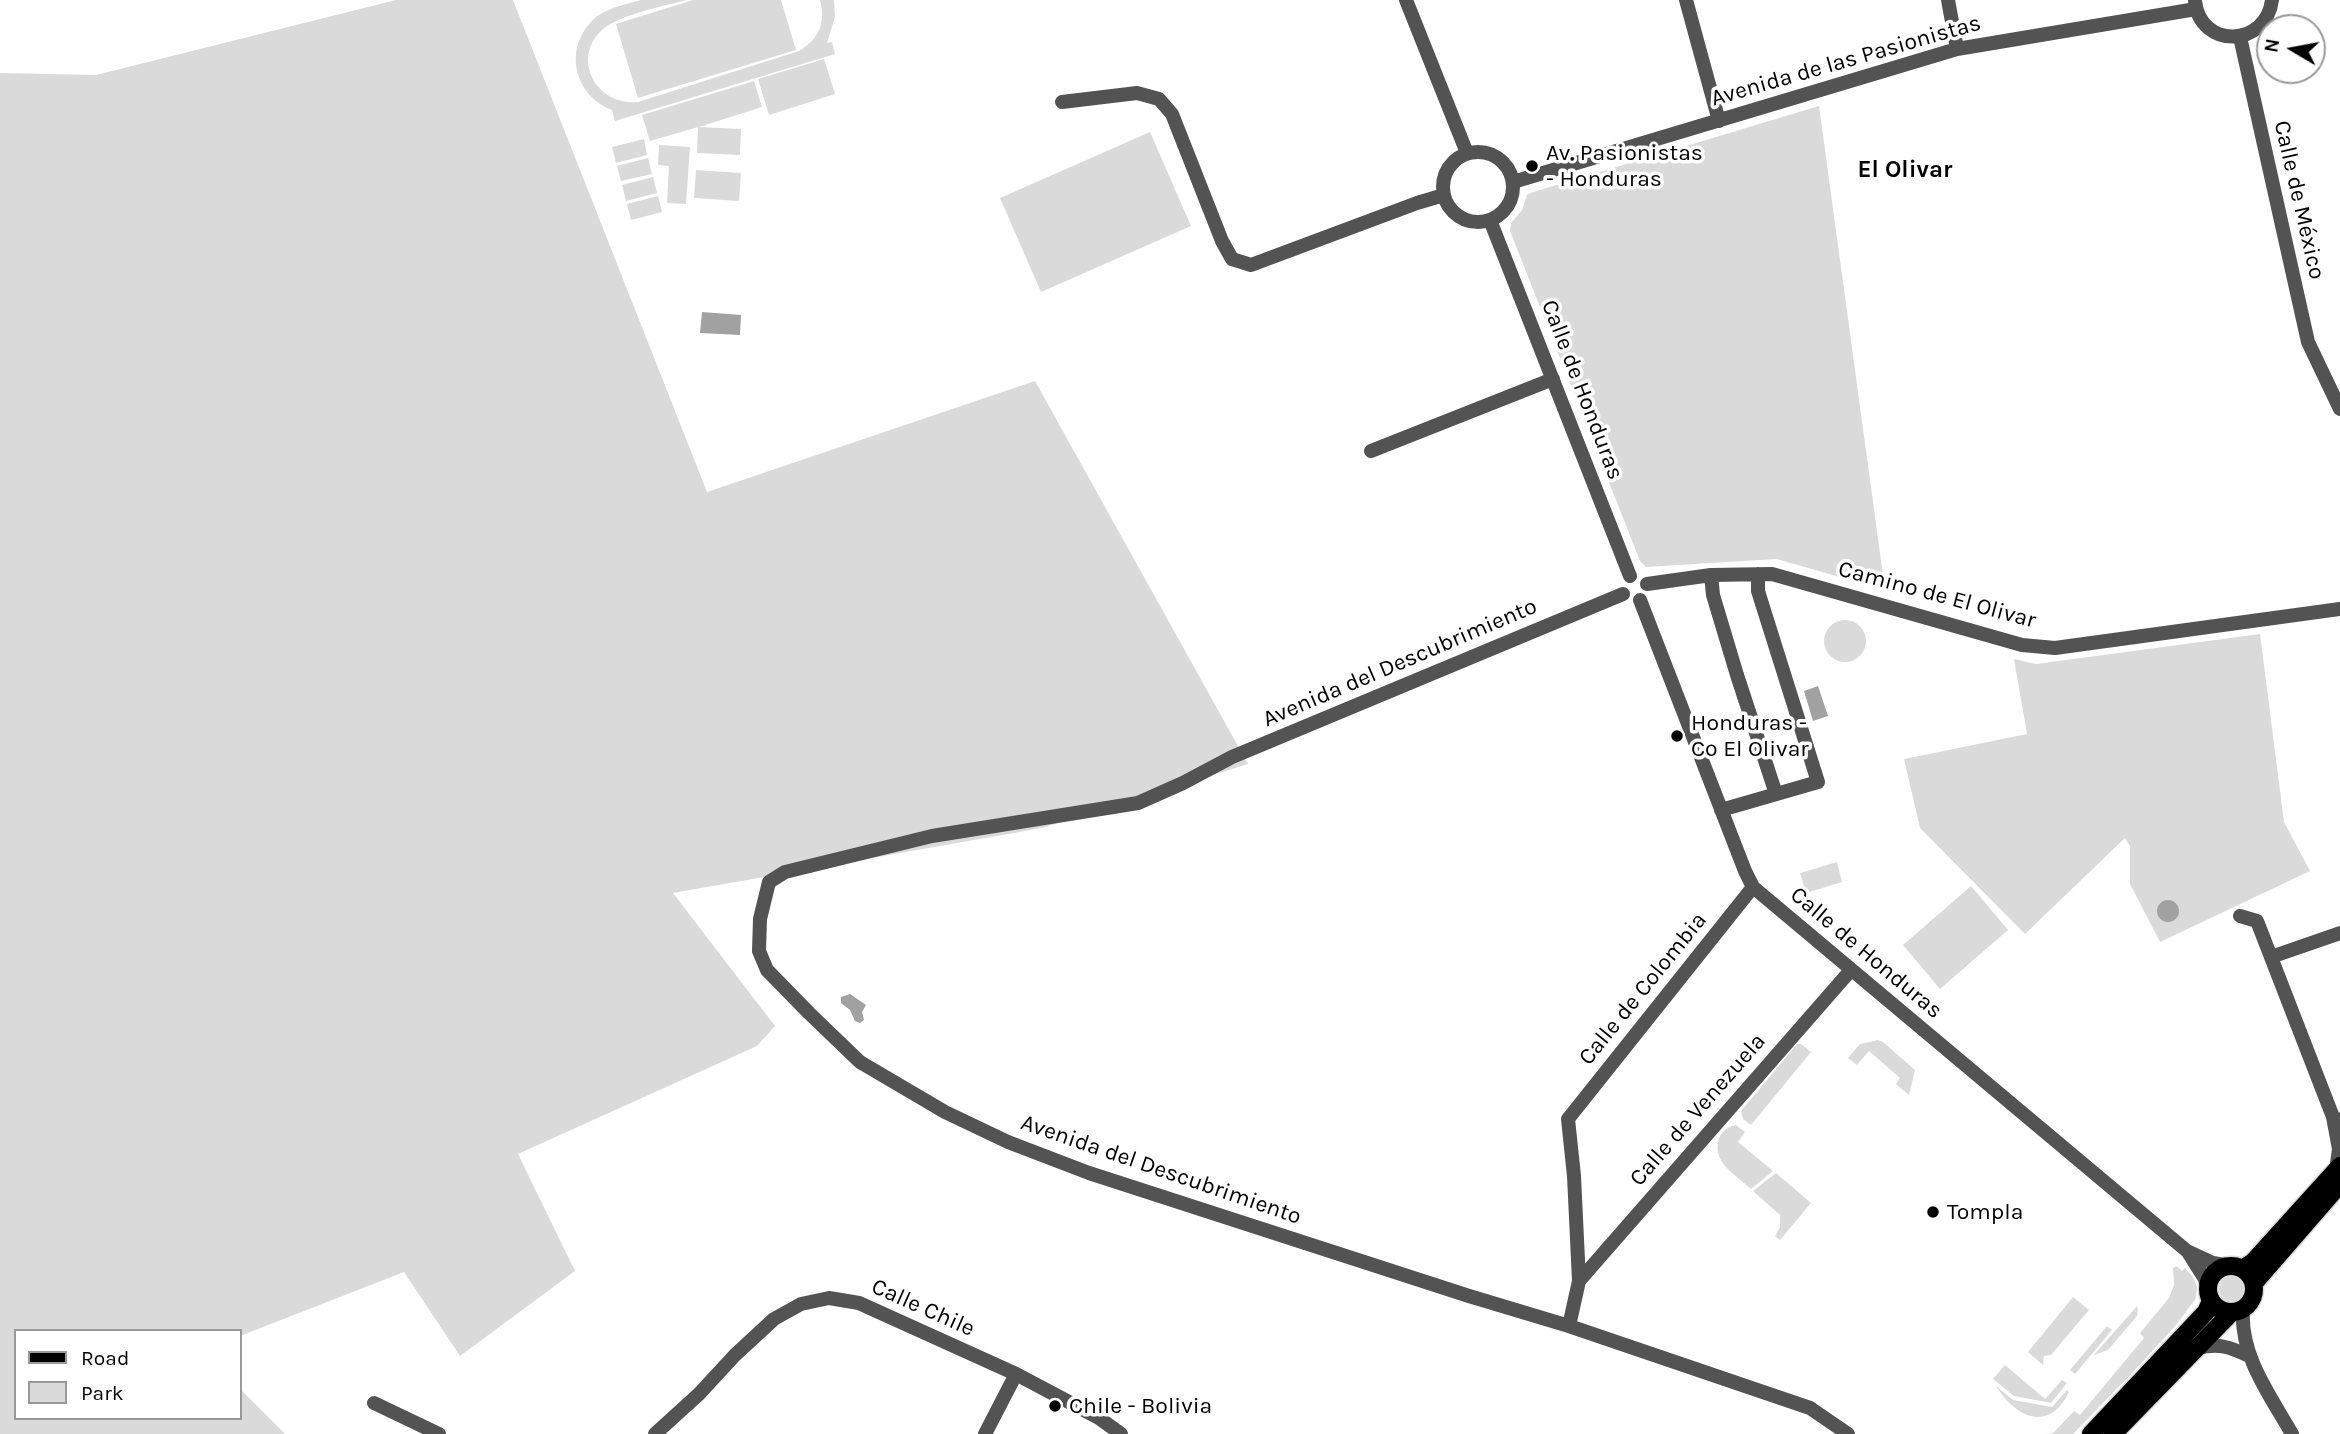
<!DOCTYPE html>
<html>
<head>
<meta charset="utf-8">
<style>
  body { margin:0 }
  #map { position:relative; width:2340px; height:1434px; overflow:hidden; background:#fff; font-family:Karla,sans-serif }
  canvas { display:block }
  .legend { position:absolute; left:14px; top:1329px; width:228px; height:91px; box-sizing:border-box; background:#fff; border:2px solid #999; margin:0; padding:9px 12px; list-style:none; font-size:21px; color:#000 }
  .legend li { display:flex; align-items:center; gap:14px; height:35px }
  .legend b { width:35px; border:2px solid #999 }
  .north { position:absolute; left:2256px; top:14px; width:70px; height:70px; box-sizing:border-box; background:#fff; border:2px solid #999; border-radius:50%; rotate:280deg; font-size:19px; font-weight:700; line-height:28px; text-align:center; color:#000 }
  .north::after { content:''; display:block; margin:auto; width:24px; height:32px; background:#000; clip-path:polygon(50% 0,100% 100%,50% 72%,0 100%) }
</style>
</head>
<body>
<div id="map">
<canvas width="2340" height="1434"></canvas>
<ul class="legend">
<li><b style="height:9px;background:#000"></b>Road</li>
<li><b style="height:19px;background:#dadada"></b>Park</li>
</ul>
<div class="north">N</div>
</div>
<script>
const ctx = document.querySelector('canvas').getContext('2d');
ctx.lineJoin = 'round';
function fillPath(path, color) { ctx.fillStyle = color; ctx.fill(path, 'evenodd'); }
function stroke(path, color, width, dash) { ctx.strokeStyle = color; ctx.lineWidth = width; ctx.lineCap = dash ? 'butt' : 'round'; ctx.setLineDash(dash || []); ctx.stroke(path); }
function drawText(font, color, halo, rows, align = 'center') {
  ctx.font = font + ' Karla,sans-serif'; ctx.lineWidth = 7; ctx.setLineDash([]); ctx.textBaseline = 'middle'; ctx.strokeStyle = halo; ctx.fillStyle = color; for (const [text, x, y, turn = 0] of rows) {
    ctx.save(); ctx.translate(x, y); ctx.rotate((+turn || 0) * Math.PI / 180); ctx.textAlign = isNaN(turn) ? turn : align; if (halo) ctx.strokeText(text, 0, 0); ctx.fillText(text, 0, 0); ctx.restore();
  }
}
fillPath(new Path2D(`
  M396 0H513L707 492 1035 381 1248 764 1042 828 673 893 775 1026 757 1046 518 1154 575 1271 460 1356 404 1272 240 1336V1331H16V1418H240V1389L285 1434H0V73L96 75Z
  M641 0H686C665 6 619 15 603 29 570 58 596 106 638 102L799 51C819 39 826 23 820 0H834L835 17 827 43 832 42 835 54 615 121 612 110C575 96 563 50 592 21 604 8 624 5 641 0Z
  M693 0H781L796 50 638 98 616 24Z
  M824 59 835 94 769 115 758 79Z
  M754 81 762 107 699 127 741 129 740 155 697 153 698 127 650 141 642 115Z
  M1819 106 1885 590 1777 559 1646 567 1640 561 1510 231 1511 223 1522 210 1527 195 1530 193Z
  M1150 132 1191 226 1041 292 1000 198Z
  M644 139 647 155 616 163 612 147Z
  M659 145 690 147 686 204 667 203 669 166 658 165Z
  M648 158 652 174 621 181 617 166Z
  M696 170 741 173 739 201 694 198Z
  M653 177 657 193 626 201 622 185Z
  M658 196 662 212 631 220 627 204Z
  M1824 641a21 21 0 1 1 42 0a21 21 0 1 1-42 0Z
  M2260 634 2284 822 2310 871 2160 942 2130 884V846L2125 838 2025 934 1920 828 1904 759 2027 734 2014 659 2036 664Z
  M1837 862 1842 882 1806 893 1800 873Z
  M1971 886 2008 930 1940 989 1903 945Z
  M1878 1040 1883 1042 1915 1070 1909 1095 1896 1084 1900 1078 1869 1051 1857 1065 1848 1058 1860 1044Z
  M1797 1044H1801L1811 1052 1751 1125 1743 1119 1741 1111Z
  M1736 1125 1745 1132 1738 1142 1773 1171 1751 1189C1736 1175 1711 1162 1719 1139 1722 1131 1728 1126 1736 1125Z
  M1776 1173 1811 1203 1780 1240 1775 1236 1780 1227V1215L1753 1191Z
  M2176 1266 2182 1271 2185 1268 2193 1277 2197 1287 2196 1298 2176 1325 2136 1369 2073 1434H2047L2053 1433 2074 1411 2080 1415 2144 1338 2140 1333 2169 1298 2174 1285 2173 1268Z
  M2219 1289a13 13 0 1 1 26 0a13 13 0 1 1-26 0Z
  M2073 1297 2089 1310 2051 1355 2044 1356 2043 1365 2028 1352Z
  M2137 1306 2138 1310 2137 1316 2108 1350 2094 1355Z
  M2107 1326 2112 1330 2075 1374 2070 1370Z
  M2005 1365 2045 1399 2062 1380 2067 1383 2051 1403 2014 1396 1993 1379Z
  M1996 1386 2013 1400 2052 1407 2067 1390 2069 1392C2049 1433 2016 1418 1996 1386Z`), '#dadada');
fillPath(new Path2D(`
  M702 312 741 315 740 335 700 333Z
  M1818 686 1828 716 1813 721 1804 691Z
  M2157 911a11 11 0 1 1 22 0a11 11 0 1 1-22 0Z
  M850 994 866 1005 862 1012 864 1020 860 1023 855 1021 850 1010 841 1003V997Z`), '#a1a1a1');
const major = new Path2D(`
  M2208 1289a23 23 0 1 1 46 0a23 23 0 1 1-46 0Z
  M2242 1269 2253 1262 2340 1166
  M2254 1283 2340 1184
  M2091 1434 2206 1312 2211 1301
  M2113 1434 2231 1313`);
stroke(major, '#dbdbdb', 21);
stroke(new Path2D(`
  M1406 0 1467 153
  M1686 0 1719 121
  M1948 0 1957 49
  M2195 1C2200 49 2266 48 2272 0
  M2240 37 2308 342 2340 409
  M1062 102 1137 93 1159 99 1172 114 1222 241 1232 259 1251 265 1417 203 1444 195
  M1443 187a35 35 0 1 1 70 0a35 35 0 1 1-70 0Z
  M1513 182 1957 49 2196 9
  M1490 220 1630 576
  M1371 451 1553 379
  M1711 575 1713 595 1737 675 1776 794
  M1647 584 1711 575 1772 574 2022 645 2055 648 2340 609
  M1623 594 1232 757 1183 783 1138 803 932 836 785 872 769 882 760 919 759 951 767 970 809 1013 860 1062 945 1112 1008 1142 1089 1173 1469 1296 1569 1326 1810 1408 1848 1434
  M1640 600 1745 871 1753 887 2187 1251 2213 1263 2230 1266
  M1721 810 1818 782 1758 591V574
  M2240 916 2257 921 2333 1117
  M2271 957 2340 933
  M2336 1171 2339 1149 2333 1117 2339 1120
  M2188 1252 2205 1279 2208 1291
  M1579 1281 1851 970
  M2243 1310C2240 1356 2270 1395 2292 1434
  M1569 1326 1579 1281 1574 1176 1568 1119 1753 887
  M2198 1348C2219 1343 2230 1347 2249 1356
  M374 1403 439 1434
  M655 1434 699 1394 735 1355 774 1319 801 1304 829 1298 859 1303 1016 1374 1099 1418 1121 1434
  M985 1434 1016 1374`), '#535353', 14);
stroke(major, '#000', 18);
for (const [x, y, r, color] of [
  [1532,166,7,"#000"],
  [1677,736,7,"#000"],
  [1933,1212,7,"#000"],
  [1055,1406,7,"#000"]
]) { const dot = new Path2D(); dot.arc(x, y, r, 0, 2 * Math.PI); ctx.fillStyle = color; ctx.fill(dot); stroke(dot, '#fff', 2.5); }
drawText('23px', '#000', '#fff', [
  ["Avenida de las Pasionistas",1846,61,-16],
  ["Calle de México",2299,200,77],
  ["Calle de Honduras",1582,390,69],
  ["Camino de El Olivar",1937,595,15],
  ["Avenida del Descubrimiento",1400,663,-23],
  ["Calle de Honduras",1866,953,40],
  ["Calle de Colombia",1643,989,-51],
  ["Calle de Venezuela",1698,1110,-49],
  ["Avenida del Descubrimiento",1161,1170,19],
  ["Calle Chile",923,1308,24]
]);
drawText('23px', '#000', '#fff', [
  ["Av. Pasionistas",1546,153],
  ["- Honduras",1546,179],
  ["Honduras -",1691,723],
  ["Cº El Olivar",1691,749],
  ["Tompla",1947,1212],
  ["Chile - Bolivia",1069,1406]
], 'left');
drawText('bold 24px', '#000', '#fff', [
  ["El Olivar",1905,170]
]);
</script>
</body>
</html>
